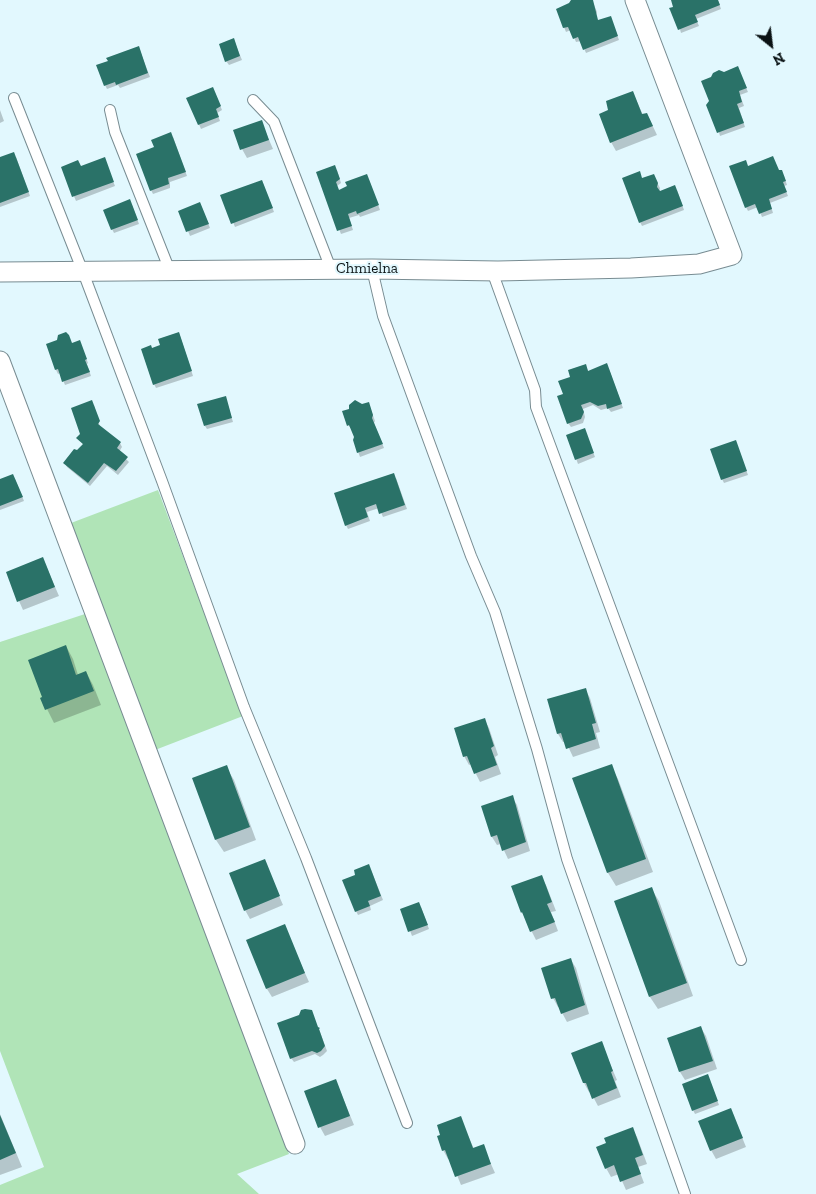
<!DOCTYPE html>
<html>
<head>
<meta charset="utf-8">
<style>
  body { margin:0 }
  #map { position:relative; width:816px; height:1194px; overflow:hidden; background:#e2f8fe; font-family:"Zilla Slab",serif }
  canvas { display:block }
  .north { position:absolute; left:746px; top:20px; width:50px; height:50px; -webkit-text-stroke:4px #e2f8fe; paint-order:stroke; rotate:151deg; font-size:14px; font-weight:700; line-height:20px; text-align:center; color:#0a1214 }
  .north::after { content:''; display:block; margin:auto; width:18px; height:22px; background:#0a1214; clip-path:polygon(50% 0,100% 100%,50% 72%,0 100%) }
</style>
</head>
<body>
<div id="map">
<canvas width="816" height="1194"></canvas>
<div class="north">N</div>
</div>
<script>
const ctx = document.querySelector('canvas').getContext('2d');
ctx.lineJoin = 'round';
function fillPath(path, color) { ctx.fillStyle = color; ctx.fill(path, 'evenodd'); }
function stroke(path, color, width, dash) { ctx.strokeStyle = color; ctx.lineWidth = width; ctx.lineCap = dash ? 'butt' : 'round'; ctx.setLineDash(dash || []); ctx.stroke(path); }
function drawText(font, color, halo, rows, align = 'center') {
  ctx.font = font + ' "Zilla Slab",serif'; ctx.lineWidth = 4; ctx.setLineDash([]); ctx.textBaseline = 'middle'; ctx.strokeStyle = halo; ctx.fillStyle = color; for (const [text, x, y, turn = 0] of rows) {
    ctx.save(); ctx.translate(x, y); ctx.rotate((+turn || 0) * Math.PI / 180); ctx.textAlign = isNaN(turn) ? turn : align; if (halo) ctx.strokeText(text, 0, 0); ctx.fillText(text, 0, 0); ctx.restore();
  }
}
fillPath(new Path2D(`
  M158 490 243 716 155 750 71 523Z
  M85 614 289 1154 237 1174 259 1194H0V1185L44 1167 0 1051V642Z`), '#b0e4b7');
fillPath(new Path2D(`
  M573 0H592L597 12 596 15 598 22 612 21 619 40 586 53 581 41 576 42 571 30 566 32 557 10 570 4Z
  M672 0H718L721 9 696 19 699 26 681 33Z
  M235 43 242 60 229 65 226 61Z
  M140 51 150 77 120 88 118 85 107 89 105 85Z
  M739 72 748 92 740 95 744 106 739 108 745 127 720 136 710 101 712 78 725 73Z
  M215 93 222 110 217 113 220 121 201 129 188 99Z
  M633 93 643 115 647 114 657 135 616 151 611 142 610 111Z
  M0 110 4 121 0 123Z
  M261 121 273 149 247 158 242 149Z
  M173 137 187 176 170 182V188L153 194 151 190 155 148Z
  M16 157 30 196 0 207V159Z
  M106 163 115 186 76 201 62 168H81Z
  M748 167 779 171 784 176 787 185 784 186 788 196 770 203 773 213 762 217 758 207 748 211 746 207Z
  M337 170 341 183 337 186 339 191 369 180 380 210 360 217 359 215 349 218 353 230 341 234 317 173Z
  M653 175 660 188 659 193 677 190 684 210 642 226 640 222 642 179Z
  M262 181 274 212 235 227 222 196Z
  M132 205 139 224 114 233 112 229Z
  M202 208 210 228 190 236 180 211Z
  M179 333 193 376 156 388 154 384 152 349 162 346Z
  M80 342 88 363 87 364 91 376 65 385 60 373 58 374 56 370 47 345 72 344Z
  M588 369V372L609 369 623 408 611 412 608 408 601 410 593 405 583 409 585 417 583 423 571 427 568 423 564 395Z
  M227 402 233 422 207 429 205 426Z
  M94 405 100 427 120 443 122 447 119 452 129 462 118 475 107 466 90 486 67 467 65 463 84 445 77 438 81 434Z
  M370 407 375 421 374 423 384 448 360 457 354 440 355 437 352 429 348 425Z
  M586 433 595 457 578 464 568 436Z
  M737 445 748 475 724 483 722 479Z
  M396 478 407 509 383 517 379 508 367 512 370 521 348 529 346 525Z
  M15 479 24 501 0 510V481Z
  M43 559 59 596 23 610 19 601Z
  M66 646 73 659 78 675 86 672 93 685 101 705 54 723 42 699Z
  M585 689 590 698 600 732 596 733 600 748 573 757 566 742H563L558 734 548 700Z
  M484 719 489 728 498 755 495 757 501 774 480 782 471 764 469 765 464 756Z
  M611 766 618 779 653 872 616 886 608 873 574 779Z
  M226 767 234 780 256 840 224 852 216 840Z
  M512 797 517 805 530 851 508 859 501 844 497 845 492 837 482 807Z
  M264 861 283 905 250 919 245 910Z
  M371 870 383 900 370 906 371 910 358 915 356 911Z
  M541 877 546 885 556 911 551 912 558 931 536 940 522 912 513 887Z
  M651 888 659 901 693 996 658 1009 650 997Z
  M421 907 429 929 412 936 402 909Z
  M284 926 309 982 272 997 267 989Z
  M571 960 576 968 589 1014 567 1022 559 1007H558L553 998Z
  M701 1028 706 1036 717 1069 685 1080 680 1072 669 1039Z
  M319 1029 327 1051 323 1055 320 1057 315 1054 294 1062 291 1058Z
  M601 1043 617 1080 615 1081 621 1097 598 1106 590 1091 589 1092 584 1083Z
  M709 1079 719 1105 695 1114 693 1110Z
  M336 1081 354 1125 325 1136 320 1127Z
  M731 1110 746 1147 716 1159 711 1150Z
  M0 1114 22 1167 0 1175Z
  M460 1118 474 1149 483 1146 495 1173 461 1185 450 1158 448 1159 443 1150Z
  M632 1128 637 1137 647 1164 638 1167 644 1183 626 1190 619 1174 611 1177 606 1168Z`), '#0003');
fillPath(new Path2D(`
  M571 0H593L598 20 611 16 618 36 583 50 578 37 573 39 568 27 563 28 556 9 569 3Z
  M671 0H718L720 5 695 15 698 22 678 30 670 10 669 8 673 7Z
  M234 38 240 56 225 62 219 44Z
  M139 46 148 73 116 85 115 82 104 86 96 65 108 61 106 58Z
  M738 66 747 88 739 91 742 102 737 104 744 123 717 133 706 105 709 101 701 81 711 77 713 73 719 70 724 72Z
  M213 87 221 106 216 109 219 117 198 125 186 98Z
  M633 91 642 114 647 113 653 126 610 143 599 114 608 110 606 101Z
  M262 120 269 140 240 150 233 130Z
  M171 132 186 172 168 178 169 184 150 191 136 154 154 147 151 140Z
  M14 152 29 192 0 203V157Z
  M773 156 779 170H782L786 181 783 182 787 192 769 199 772 209 759 214 755 204 745 208 729 166 746 160 748 166Z
  M105 157 114 182 72 197 61 167 78 160 81 166Z
  M335 165 340 179 336 182 339 190 347 186 345 182 367 174 379 205 357 214 356 211 348 214 352 226 337 231 316 172Z
  M640 171 642 178 654 174 658 183 657 187 660 191 675 185 683 206 639 223 622 178Z
  M262 180 273 208 231 224 220 195Z
  M130 199 138 220 111 230 103 210Z
  M200 202 209 224 186 232 178 211Z
  M66 332 69 335 72 343 80 340 87 359 85 360 90 372 62 382 58 369 55 370 46 344 57 340 58 335Z
  M179 332 192 371 153 385 141 349 151 345 152 348 160 345 158 339Z
  M607 363 622 404 607 409 606 404 598 406 590 402 581 405 584 412 581 419 567 424 557 396 563 394 558 381 570 377 568 370 586 364 588 371Z
  M226 396 232 418 204 426 197 404Z
  M92 400 100 421 98 424 121 442 117 448 128 457 116 471 104 463 88 483 63 463 74 449 77 450 83 444 76 438 80 434 71 408Z
  M355 400 362 404 369 402 373 415 372 418 383 444 357 453 353 440 354 437 349 425 347 426 342 411 349 409V405Z
  M585 428 594 453 575 460 566 435Z
  M736 440 747 471 721 480 710 449Z
  M394 473 405 505 379 514 376 504 365 508 368 517 345 526 334 493Z
  M13 474 23 497 0 506V479Z
  M43 557 55 587 17 602 6 572Z
  M66 645 76 675 86 671 94 691 45 710 40 698 42 697 28 660Z
  M586 688 596 723 592 724 596 739 566 749 561 733 557 734 547 699Z
  M485 718 494 746 491 748 497 765 474 774 467 756 463 757 454 728Z
  M612 764 646 859 607 873 572 778Z
  M227 765 250 827 215 840 192 778Z
  M513 795 526 842 502 851 497 835 491 837 481 806Z
  M265 859 280 896 244 911 229 873Z
  M369 864 381 896 368 901 370 906 355 912 342 880 355 875 354 870Z
  M542 875 552 902 547 904 555 922 530 932 522 912 521 913 511 886Z
  M652 887 687 983 649 997 614 901Z
  M419 902 428 925 408 932 400 909Z
  M285 924 305 973 266 989 246 940Z
  M571 958 585 1005 561 1014 555 998 551 999 541 968Z
  M305 1009 312 1010 318 1027 320 1028 319 1029 325 1046 321 1051 317 1053 312 1051 290 1059 277 1023 299 1015 301 1010Z
  M701 1026 713 1061 679 1072 667 1038Z
  M602 1041 613 1071 611 1072 617 1088 592 1099 586 1083H583L571 1053Z
  M708 1074 718 1101 692 1111 682 1084Z
  M336 1079 350 1116 318 1128 304 1091Z
  M731 1108 743 1138 710 1151 698 1121Z
  M0 1115 16 1153 0 1160Z
  M461 1116 473 1148 484 1144 491 1164 455 1177 445 1150 442 1151 437 1136 440 1135 437 1125Z
  M633 1127 643 1155 635 1158 641 1174 620 1182 614 1165 605 1169 596 1147 606 1143 604 1138Z`), '#2a7268');
const service = new Path2D(`
  M14 98 83 272 162 481 244 707 306 858 407 1123
  M253 100 274 122 331 269
  M110 110 115 132 170 271
  M372 269 383 316 471 556 495 612 537 749 567 859 685 1194
  M492 271 535 390 536 407 741 960`);
const minor = new Path2D(`
  M0 272 372 269 498 271 631 268 699 264 732 255 635 0
  M0 361 295 1144`);
stroke(service, '#788c92', 12);
stroke(minor, '#788c92', 21);
stroke(service, '#fff', 10);
stroke(minor, '#fff', 19);
drawText('15px', '#0a1214', '#e2f8fe', [
  ["Chmielna",367,269]
]);
</script>
</body>
</html>
